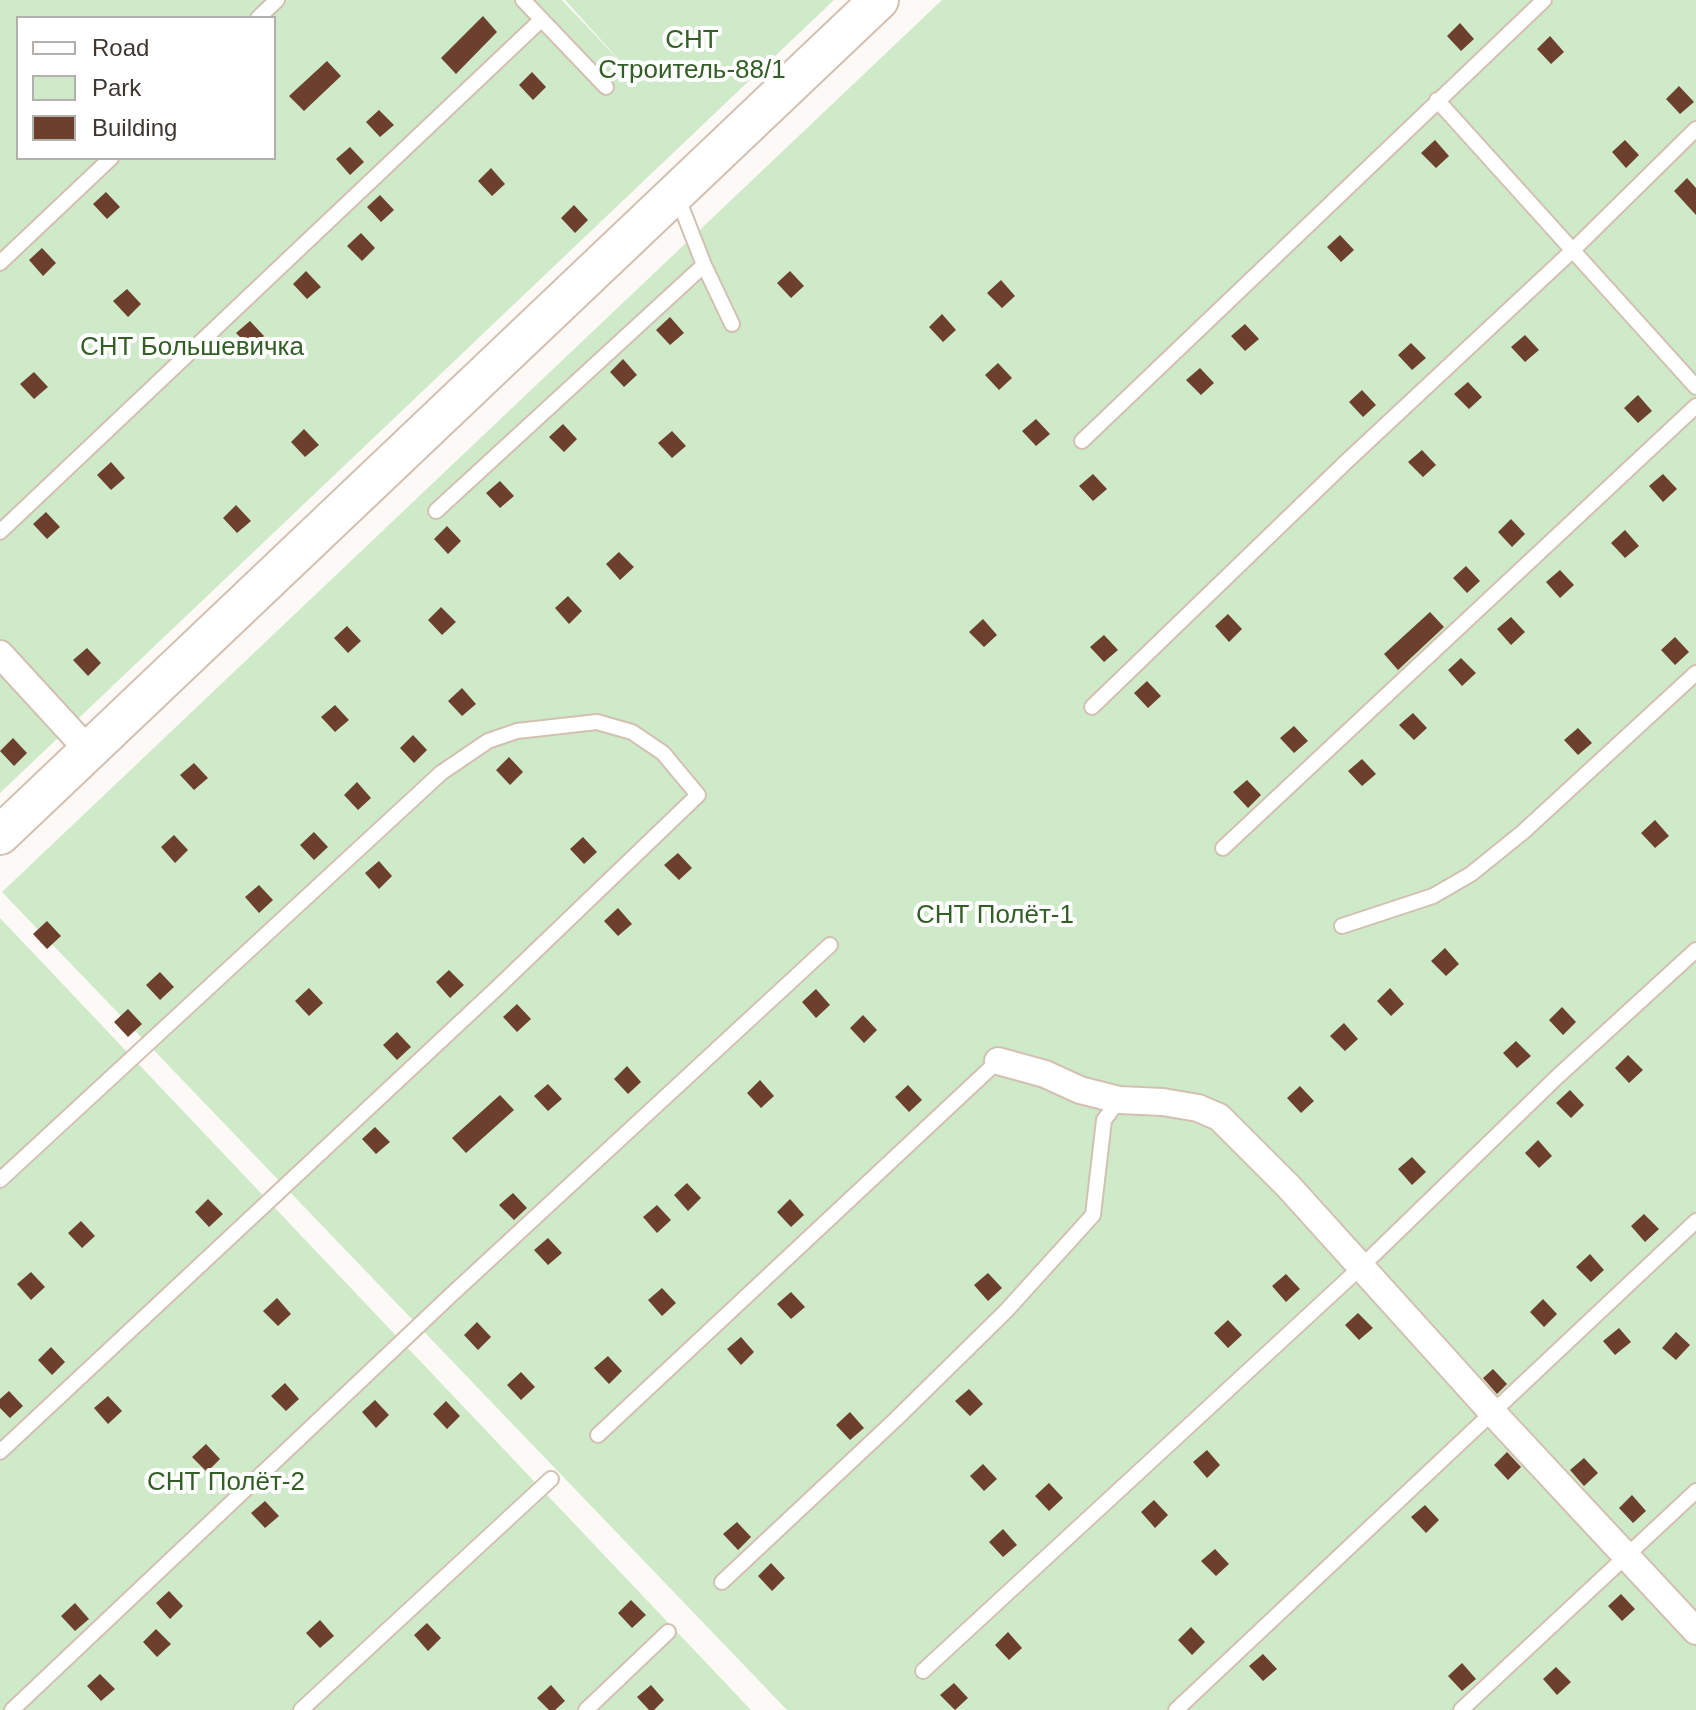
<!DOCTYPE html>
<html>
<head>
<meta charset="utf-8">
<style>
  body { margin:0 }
  #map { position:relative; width:1696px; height:1710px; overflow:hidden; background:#fdf9f6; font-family:Arial,sans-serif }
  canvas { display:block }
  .legend { position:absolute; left:16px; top:16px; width:260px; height:144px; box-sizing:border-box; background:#fff; border:2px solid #b2afad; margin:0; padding:10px 14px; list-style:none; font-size:24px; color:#3f3832 }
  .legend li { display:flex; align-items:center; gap:16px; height:40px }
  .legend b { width:40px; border:2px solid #b2afad }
</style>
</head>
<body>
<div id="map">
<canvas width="1696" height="1710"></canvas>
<ul class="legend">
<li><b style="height:10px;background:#fff"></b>Road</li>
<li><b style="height:22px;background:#cfeac8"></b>Park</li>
<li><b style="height:22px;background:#6c402d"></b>Building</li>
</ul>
</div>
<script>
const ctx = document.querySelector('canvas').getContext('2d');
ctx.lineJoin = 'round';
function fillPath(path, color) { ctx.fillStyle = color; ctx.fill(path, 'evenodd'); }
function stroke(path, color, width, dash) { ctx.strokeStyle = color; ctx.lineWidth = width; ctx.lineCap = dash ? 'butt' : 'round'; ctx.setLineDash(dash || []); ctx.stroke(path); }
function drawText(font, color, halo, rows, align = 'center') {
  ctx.font = font + ' Arial,sans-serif'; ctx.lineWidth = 8; ctx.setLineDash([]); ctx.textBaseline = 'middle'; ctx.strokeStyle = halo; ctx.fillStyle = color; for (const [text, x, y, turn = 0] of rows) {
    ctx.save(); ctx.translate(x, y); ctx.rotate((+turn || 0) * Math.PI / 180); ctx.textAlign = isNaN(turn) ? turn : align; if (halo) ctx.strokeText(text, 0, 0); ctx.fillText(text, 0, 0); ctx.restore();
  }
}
fillPath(new Path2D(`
  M0 0H562L630 72 565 0H834L0 793ZM18 18H274V158H18Z
  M942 0H1696V1710H787L2 892Z
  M0 918 751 1710H0Z`), '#cfeac8');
fillPath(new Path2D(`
  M483 16 497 32 456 74 441 58Z
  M1460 23 1474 39 1461 51 1447 36Z
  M1550 36 1564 52 1551 64 1537 49Z
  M327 61 341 76 304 111 289 96Z
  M532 72 546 87 533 100 519 85Z
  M1679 86 1694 102 1680 114 1666 99Z
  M379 110 394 125 380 137 366 122Z
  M1435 140 1449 156 1436 168 1421 153Z
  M1625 140 1639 155 1626 168 1612 152Z
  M350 147 364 162 350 175 336 159Z
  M491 168 505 184 492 196 478 181Z
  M1687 178 1696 188V215L1674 191Z
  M106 192 120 207 107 219 93 204Z
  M380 195 394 210 381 222 367 207Z
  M574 205 588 220 575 233 561 218Z
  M361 233 375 248 362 261 347 246Z
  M1340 235 1354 250 1341 262 1327 247Z
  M42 248 56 263 43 276 29 260Z
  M306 271 321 287 307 299 293 284Z
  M790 271 804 286 791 298 777 283Z
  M1001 280 1015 296 1002 308 987 293Z
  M127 289 141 304 128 317 113 301Z
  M942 314 956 330 943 342 929 327Z
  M670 317 684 333 670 345 656 330Z
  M250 321 264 336 251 348 236 333Z
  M1245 324 1259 339 1245 351 1231 336Z
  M1525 335 1539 350 1525 362 1511 347Z
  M1411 343 1426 358 1412 370 1398 355Z
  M623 359 637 375 624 387 610 372Z
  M998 363 1012 378 999 390 985 375Z
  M1200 368 1214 383 1201 395 1186 380Z
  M34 372 48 387 34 399 20 384Z
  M1468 382 1482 397 1469 409 1454 394Z
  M1362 390 1376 405 1363 417 1349 402Z
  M1638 395 1652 411 1638 423 1624 408Z
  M1036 419 1050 434 1036 446 1022 431Z
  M563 424 577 439 564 452 549 437Z
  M304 429 319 445 305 457 291 442Z
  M672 431 686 446 672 458 658 443Z
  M1422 450 1436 465 1423 477 1408 462Z
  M111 462 125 478 111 490 97 475Z
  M1093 474 1107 489 1093 501 1079 486Z
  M1663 474 1677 489 1663 502 1649 486Z
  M500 481 514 496 500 508 486 493Z
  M236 505 251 521 237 533 223 518Z
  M46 512 60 527 47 539 33 524Z
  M1511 519 1525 534 1512 547 1498 532Z
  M447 526 461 541 448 554 434 539Z
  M1625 530 1639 546 1625 558 1611 543Z
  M619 552 634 567 620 580 606 564Z
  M1466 566 1480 581 1467 593 1453 578Z
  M1560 570 1574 585 1560 598 1546 582Z
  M568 596 582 611 569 624 555 608Z
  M441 607 456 622 442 635 428 620Z
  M1430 612 1444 627 1398 670 1384 654Z
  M1228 614 1242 629 1229 642 1215 626Z
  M1511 617 1525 632 1511 645 1497 629Z
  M983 619 997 635 984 647 969 632Z
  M347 626 361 641 348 653 334 638Z
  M1104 635 1118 650 1104 662 1090 647Z
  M1675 637 1689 652 1675 665 1661 650Z
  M87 648 101 663 88 676 73 660Z
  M1461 658 1476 673 1462 686 1448 670Z
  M1147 681 1161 696 1148 708 1134 693Z
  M462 688 476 704 462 716 448 701Z
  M335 705 349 720 335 732 321 717Z
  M1413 713 1427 728 1414 740 1399 725Z
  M1294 726 1308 741 1294 753 1280 738Z
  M1578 728 1592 743 1578 755 1564 740Z
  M413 735 427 750 414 763 400 748Z
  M13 738 27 753 14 766 0 751Z
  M509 757 523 772 510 785 496 770Z
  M1362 759 1376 774 1362 786 1348 771Z
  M194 763 208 778 194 790 180 775Z
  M1247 780 1261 795 1248 808 1233 792Z
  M357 782 371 798 358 810 344 795Z
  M1655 820 1669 836 1655 848 1641 833Z
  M314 832 328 847 314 860 300 845Z
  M174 835 188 850 175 863 161 847Z
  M583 837 597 852 584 864 570 849Z
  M678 853 692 868 679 880 664 865Z
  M379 861 392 876 379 889 365 873Z
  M259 885 273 900 259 913 245 897Z
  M618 908 632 924 618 936 604 921Z
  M47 921 61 936 47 949 33 934Z
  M1445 948 1459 964 1446 976 1431 961Z
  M449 970 464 985 450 998 436 982Z
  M160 972 174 987 160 1000 146 985Z
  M309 988 323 1003 309 1016 295 1001Z
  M1390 988 1404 1004 1391 1016 1377 1001Z
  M816 989 830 1005 816 1018 802 1002Z
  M517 1004 531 1019 517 1032 503 1017Z
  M1562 1007 1576 1022 1563 1035 1549 1020Z
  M128 1009 142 1024 128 1037 114 1022Z
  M863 1015 877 1030 864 1043 850 1028Z
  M1344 1023 1358 1039 1345 1051 1330 1036Z
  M397 1032 411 1047 397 1060 383 1045Z
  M1516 1041 1531 1056 1517 1068 1503 1053Z
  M1628 1055 1643 1070 1629 1083 1615 1068Z
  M627 1066 641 1082 628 1094 614 1079Z
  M760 1080 774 1096 761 1108 747 1093Z
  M548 1084 562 1099 548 1111 534 1096Z
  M908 1085 922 1100 909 1112 895 1097Z
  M1300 1086 1314 1101 1301 1113 1287 1098Z
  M1570 1090 1584 1105 1571 1118 1556 1103Z
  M500 1095 514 1110 466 1153 452 1138Z
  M375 1127 390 1142 376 1154 362 1139Z
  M1538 1140 1552 1156 1539 1168 1525 1153Z
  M1412 1157 1426 1172 1412 1185 1398 1169Z
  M687 1183 701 1198 688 1211 674 1195Z
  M513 1193 527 1208 514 1220 499 1205Z
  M208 1199 223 1214 209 1227 195 1212Z
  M790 1199 804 1215 791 1227 777 1212Z
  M657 1205 671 1220 657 1233 643 1217Z
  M1644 1214 1659 1229 1645 1242 1631 1226Z
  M81 1221 95 1236 82 1248 68 1233Z
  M548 1238 562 1253 548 1265 534 1250Z
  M1590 1254 1604 1270 1591 1282 1576 1267Z
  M31 1272 45 1287 31 1300 17 1284Z
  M988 1273 1002 1288 988 1301 974 1285Z
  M1286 1274 1300 1289 1286 1302 1272 1286Z
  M662 1288 676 1303 662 1316 648 1300Z
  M791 1292 805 1307 791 1319 777 1304Z
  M277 1298 291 1314 278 1326 263 1311Z
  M1543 1299 1557 1314 1544 1327 1530 1312Z
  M1358 1313 1373 1328 1359 1340 1345 1325Z
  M1228 1320 1242 1335 1228 1348 1214 1333Z
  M477 1322 491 1337 478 1350 464 1335Z
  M1619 1328 1631 1342 1615 1355 1603 1341Z
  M1676 1332 1690 1345 1676 1360 1662 1348Z
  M741 1337 754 1352 741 1365 727 1349Z
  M51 1347 65 1362 52 1375 38 1360Z
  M608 1356 622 1371 609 1384 594 1368Z
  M1493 1369 1507 1384 1497 1394 1483 1378Z
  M521 1372 535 1387 521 1400 507 1385Z
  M285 1383 299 1399 286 1411 271 1396Z
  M969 1389 983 1404 970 1416 955 1401Z
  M9 1391 23 1406 10 1418 0 1408V1399Z
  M108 1396 122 1411 108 1424 94 1408Z
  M375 1400 389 1415 376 1428 362 1412Z
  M446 1401 460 1416 447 1429 433 1414Z
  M850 1412 864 1428 850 1440 836 1425Z
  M206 1444 220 1459 207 1472 192 1457Z
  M1207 1450 1220 1465 1207 1478 1193 1462Z
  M1507 1452 1521 1467 1508 1480 1494 1465Z
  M1584 1458 1598 1473 1584 1486 1570 1470Z
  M983 1464 997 1479 984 1491 970 1476Z
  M1049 1483 1063 1498 1049 1511 1035 1496Z
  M1632 1495 1646 1511 1633 1523 1619 1508Z
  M1154 1500 1168 1515 1155 1528 1141 1512Z
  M265 1501 279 1516 265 1528 251 1513Z
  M1425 1505 1439 1520 1426 1533 1411 1517Z
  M737 1522 751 1537 738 1550 723 1534Z
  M1003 1529 1017 1545 1003 1557 989 1542Z
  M1215 1549 1229 1564 1216 1576 1201 1561Z
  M771 1563 785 1578 772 1591 758 1576Z
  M169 1591 183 1606 170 1619 156 1603Z
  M1621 1594 1635 1609 1622 1621 1608 1606Z
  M631 1600 646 1615 632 1628 618 1613Z
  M75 1603 89 1619 75 1631 61 1616Z
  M320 1620 334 1636 320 1648 306 1633Z
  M427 1623 441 1638 428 1651 414 1635Z
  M1191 1627 1205 1642 1192 1655 1178 1640Z
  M156 1629 171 1644 157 1657 143 1642Z
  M1008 1632 1022 1648 1009 1660 995 1645Z
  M1263 1654 1277 1669 1263 1681 1249 1666Z
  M1462 1663 1476 1679 1462 1691 1448 1676Z
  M1556 1667 1571 1682 1557 1695 1543 1679Z
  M100 1674 115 1689 101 1701 87 1686Z
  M954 1683 968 1698 955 1710 940 1695Z
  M551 1685 565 1701 555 1710H549L537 1698Z
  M651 1685 664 1700 654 1710H649L637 1697Z`), '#6c402d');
const lane = new Path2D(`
  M523 0 606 87
  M258 18 277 0
  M1437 100 1696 387
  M677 196 704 265 732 324
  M0 263 111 158
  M1082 441 1544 0
  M436 511 704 265
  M0 532 541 20
  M1092 707 1347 461 1572 251 1696 129
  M1223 848 1696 406
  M1342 926 1433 896 1471 874 1523 832 1696 673
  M0 1180 441 773 488 741 517 731 597 722 632 732 663 753 698 795 497 988 0 1452
  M598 1435 998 1061
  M722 1582 895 1420 1006 1311 1093 1215 1104 1120 1119 1100
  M923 1671 1361 1267 1557 1077 1696 950
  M12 1710 451 1295 830 945
  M301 1710 551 1479
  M586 1710 668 1632
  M1176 1710 1696 1221
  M1461 1710 1696 1491`);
const street = new Path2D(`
  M0 654 89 751
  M998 1061 1045 1074 1080 1090 1119 1100 1163 1102 1198 1108 1219 1117 1289 1187 1493 1413 1696 1631`);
const secondary = new Path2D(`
  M0 835 879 0`);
stroke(lane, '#d2c0b1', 18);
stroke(street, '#d2c0b1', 30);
stroke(secondary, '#d2c0b1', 42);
stroke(lane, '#fff', 14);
stroke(street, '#fff', 26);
stroke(secondary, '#fff', 38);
drawText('26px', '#335e26', '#fff', [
  ["СНТ",692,41],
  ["Строитель-88/1",692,71],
  ["СНТ Большевичка",192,348],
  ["СНТ Полёт-1",995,916],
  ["СНТ Полёт-2",226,1483]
]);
</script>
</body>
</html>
